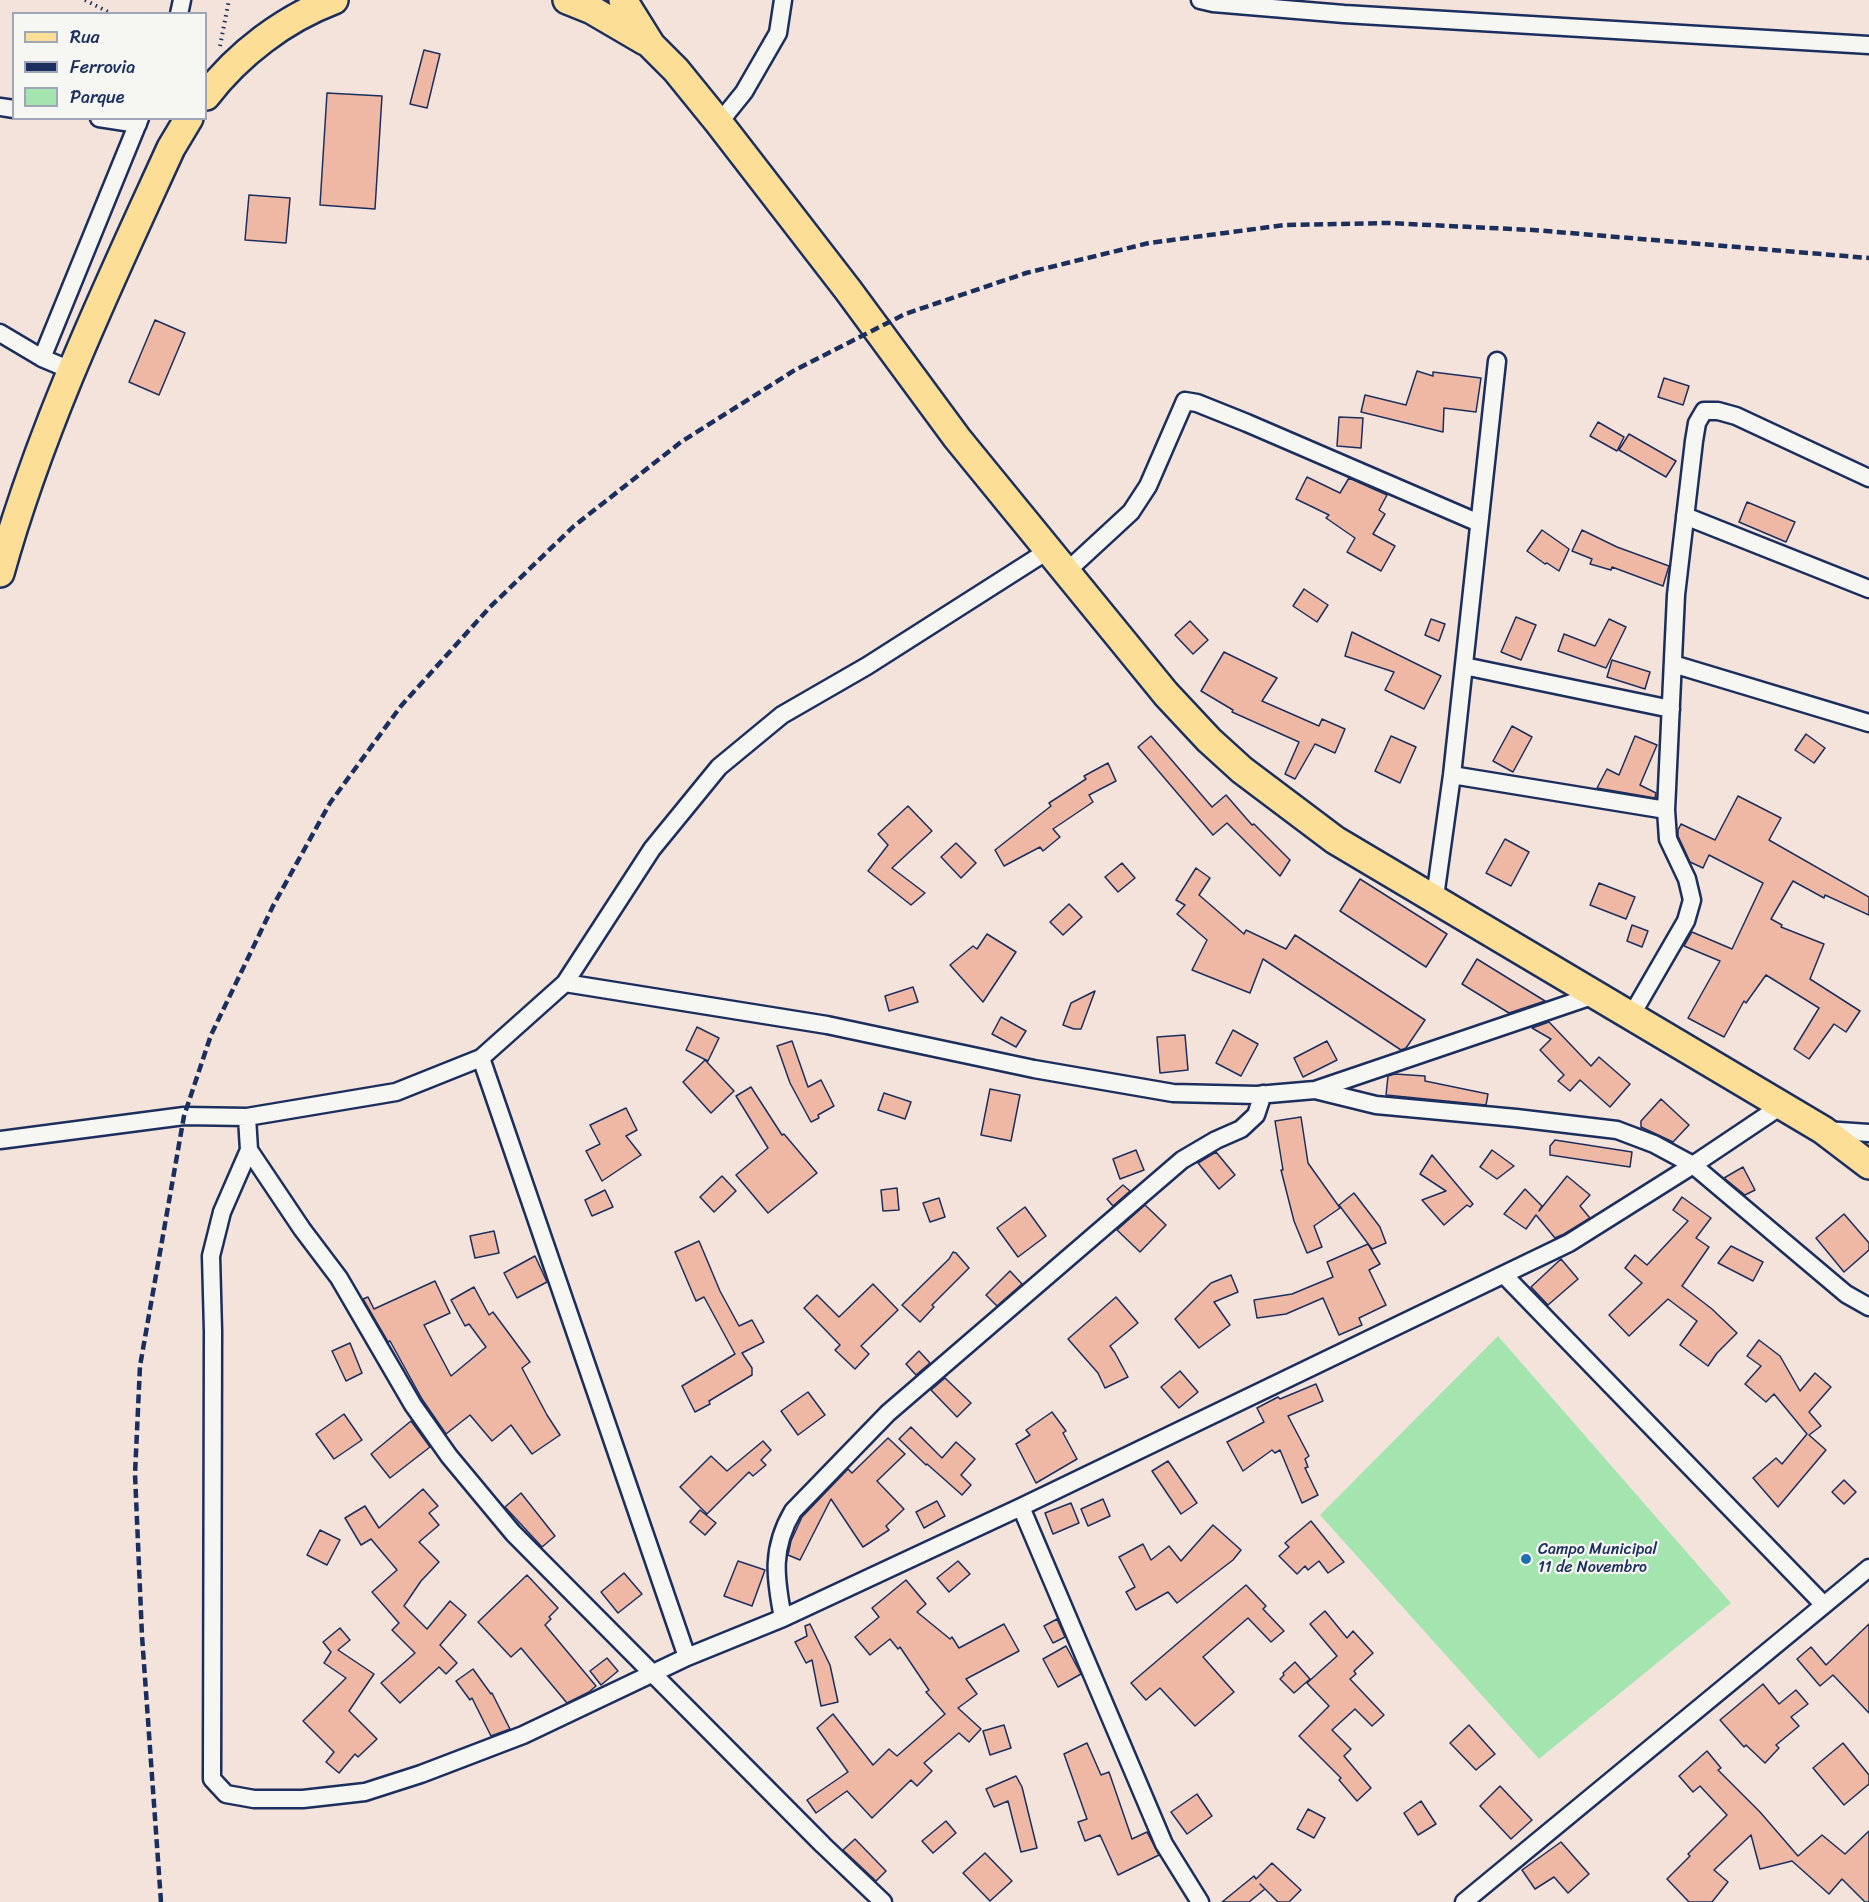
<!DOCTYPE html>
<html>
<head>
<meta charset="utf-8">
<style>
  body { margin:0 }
  #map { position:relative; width:1869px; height:1902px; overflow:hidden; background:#f4e3db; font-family:Sriracha,sans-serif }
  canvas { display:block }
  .legend { position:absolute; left:12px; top:12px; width:195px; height:108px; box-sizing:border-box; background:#f6f6f2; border:2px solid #9ea6b7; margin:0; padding:8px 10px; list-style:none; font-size:18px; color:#1b2f5e }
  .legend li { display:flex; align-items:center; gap:12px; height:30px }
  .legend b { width:30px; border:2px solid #9ea6b7 }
</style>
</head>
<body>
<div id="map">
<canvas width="1869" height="1902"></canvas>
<ul class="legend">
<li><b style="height:8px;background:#fdde96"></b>Rua</li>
<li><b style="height:8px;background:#1b2f5e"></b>Ferrovia</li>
<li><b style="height:16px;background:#a4e5af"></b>Parque</li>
</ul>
</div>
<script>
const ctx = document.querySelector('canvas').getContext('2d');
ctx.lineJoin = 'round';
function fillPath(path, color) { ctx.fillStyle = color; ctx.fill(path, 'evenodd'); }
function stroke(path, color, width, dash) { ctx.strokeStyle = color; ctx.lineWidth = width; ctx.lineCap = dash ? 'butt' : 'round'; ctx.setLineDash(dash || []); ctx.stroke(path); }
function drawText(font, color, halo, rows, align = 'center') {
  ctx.font = font + ' Sriracha,sans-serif'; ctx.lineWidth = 4.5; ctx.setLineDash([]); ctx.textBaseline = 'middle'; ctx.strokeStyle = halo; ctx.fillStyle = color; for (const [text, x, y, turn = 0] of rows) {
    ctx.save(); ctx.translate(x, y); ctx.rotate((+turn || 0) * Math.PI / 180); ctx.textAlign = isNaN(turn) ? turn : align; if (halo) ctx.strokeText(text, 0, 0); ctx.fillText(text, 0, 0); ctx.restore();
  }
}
fillPath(new Path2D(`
  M1498 1336 1731 1603 1539 1759 1320 1515Z`), '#a4e5af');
const building = new Path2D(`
  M424 50 440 54 427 108 410 104Z
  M327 93 382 96 375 209 320 205Z
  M249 195 290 198 286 243 245 240Z
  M155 320 185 333 159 395 129 382Z
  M1417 371 1433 376V372L1481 378 1476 412 1444 408 1443 432 1361 412 1365 395 1406 405Z
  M1664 378 1689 386 1683 405 1658 397Z
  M1339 417 1363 418 1361 448 1337 446Z
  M1598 422 1624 437 1617 451 1590 436Z
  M1629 434 1676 461 1666 477 1619 450Z
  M1307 477 1340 493 1349 478 1387 495 1379 510 1385 514 1373 534 1395 546 1381 571 1347 552 1355 538 1326 518 1329 515 1296 499Z
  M1747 502 1795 522 1786 542 1739 522Z
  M1542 530 1569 549 1559 571 1547 563 1545 564 1527 551Z
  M1582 530 1617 547 1669 566 1663 586 1612 567 1611 570 1590 564 1592 559 1572 551Z
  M1304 589 1328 605 1317 622 1293 606Z
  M1516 617 1536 625 1521 660 1501 652Z
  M1431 619 1445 624 1439 641 1425 635Z
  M1609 619 1626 627 1606 668 1558 651 1564 634 1595 646Z
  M1190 621 1208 640 1193 654 1175 635Z
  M1352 632 1441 676 1424 709 1385 690 1394 672 1345 656Z
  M1224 652 1277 678 1262 701 1319 726 1322 719 1345 729 1335 753 1315 744 1295 779 1285 774 1299 742 1232 712 1233 710 1201 691Z
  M1612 660 1650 672 1645 689 1607 677Z
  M1512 726 1532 737 1513 772 1493 761Z
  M1806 734 1825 748 1814 763 1795 750Z
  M1151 736 1212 807 1226 795 1252 825 1254 824 1290 860 1280 876 1227 823 1213 835 1138 747Z
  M1391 736 1416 747 1400 783 1375 771Z
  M1635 736 1657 745 1640 785 1656 793 1655 798 1597 788 1607 769 1619 775Z
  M1108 763 1116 781 1089 795 1093 802 1053 829 1060 837 1043 851 1040 847 1004 866 995 850 1051 806 1049 803 1086 779 1084 776Z
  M1738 796 1781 818 1769 840 1869 897V915L1825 895 1824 898 1793 881 1771 919 1782 925 1781 927 1824 944 1810 979 1860 1011 1846 1032 1834 1024 1809 1059 1794 1049 1819 1008 1766 975 1746 1003 1744 1001 1724 1037 1688 1018 1720 961 1684 946 1692 932 1732 949 1763 883 1709 855 1703 868 1690 862 1678 836V830L1681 824 1715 840Z
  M908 806 932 831 892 868 925 893 911 905 868 871 888 845 878 834Z
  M1505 839 1529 852 1511 886 1486 873Z
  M956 843 976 863 961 878 941 857Z
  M1122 863 1135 878 1118 892 1105 877Z
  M1196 868 1210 878 1199 895 1244 934 1246 930 1286 949 1295 935 1425 1020 1406 1048 1401 1050 1263 959 1250 993 1192 970 1207 940 1177 914 1185 905 1176 900Z
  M1360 879 1447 934 1426 967 1340 911Z
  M1599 883 1635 897 1626 919 1590 905Z
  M1069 904 1082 917 1063 935 1050 922Z
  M1632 925 1648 931 1642 947 1627 941Z
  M987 934 1016 952 983 1002 950 965 973 946 977 949Z
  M1477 959 1545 1001 1509 1013 1462 984Z
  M913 987 918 1002 889 1011 885 996Z
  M1095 991 1081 1029H1074L1063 1025 1071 1003Z
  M1001 1017 1026 1031 1016 1047 992 1034Z
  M1549 1022 1591 1066 1599 1057 1630 1084 1610 1107 1580 1080 1570 1091 1558 1081 1564 1075 1540 1050 1551 1039 1532 1028Z
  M697 1027 719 1038 708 1061 686 1050Z
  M1233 1030 1258 1044 1241 1076 1216 1063Z
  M1185 1035 1188 1070 1160 1073 1157 1037Z
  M792 1041 808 1087 821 1080 834 1106 818 1115 819 1118 811 1122 790 1083 777 1046Z
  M1327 1041 1337 1060 1303 1077 1294 1058Z
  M705 1060 734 1091 711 1113 683 1082Z
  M1395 1074 1425 1076V1081L1488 1094 1486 1105 1386 1095 1388 1076Z
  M751 1087 782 1135 784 1134 817 1173 768 1213 736 1175 768 1148 736 1096Z
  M990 1089 1020 1095 1011 1141 981 1135Z
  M884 1093 911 1102 905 1119 878 1110Z
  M1661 1099 1689 1125 1673 1142 1641 1127V1121Z
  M626 1108 637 1130 626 1136 641 1155 602 1181 586 1151 600 1144 590 1125Z
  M1301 1117 1308 1163 1340 1208 1314 1226 1322 1247 1307 1253 1294 1221 1281 1170H1283L1275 1121Z
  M1555 1140 1632 1152 1630 1167 1550 1155V1146Z
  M1136 1150 1144 1170 1120 1179 1113 1159Z
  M1492 1150 1514 1166 1497 1179 1480 1167Z
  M1216 1152 1235 1175 1219 1189 1198 1163Z
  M1432 1155 1473 1204 1470 1207 1467 1205 1444 1225 1422 1200 1446 1191 1420 1174Z
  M1743 1167 1755 1190 1745 1195 1724 1178Z
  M722 1176 736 1191 714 1212 700 1197Z
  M1567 1176 1590 1195 1580 1206 1590 1218 1564 1234 1555 1238 1536 1215 1526 1229 1504 1214 1525 1189 1542 1206 1539 1211Z
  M1123 1185 1130 1191 1113 1206 1107 1199Z
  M897 1188 899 1210 883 1211 881 1190Z
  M605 1190 613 1207 592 1216 585 1200Z
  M1354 1193 1380 1227 1386 1243 1372 1249 1339 1205Z
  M1682 1197 1711 1218 1696 1238 1709 1247 1682 1286 1712 1309 1737 1333 1717 1353 1708 1366 1680 1345 1697 1321 1668 1299 1629 1336 1609 1315 1642 1283 1625 1268 1635 1255 1647 1265 1688 1221 1673 1210Z
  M939 1198 945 1217 930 1222 923 1203Z
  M1145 1205 1166 1225 1140 1252 1117 1230Z
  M1025 1207 1046 1236 1018 1257 997 1228Z
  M1844 1214 1869 1243V1250L1844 1272 1816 1238Z
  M494 1231 499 1253 475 1258 470 1236Z
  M699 1241 720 1291 739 1326 752 1320 764 1342 742 1353 752 1368V1375L709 1401 710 1404 695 1412 682 1386 735 1354 704 1297 696 1301 675 1252Z
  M1368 1244 1380 1264 1369 1270 1386 1305 1359 1318 1362 1325 1339 1335 1323 1298 1286 1314 1257 1318 1254 1300 1292 1294 1333 1277 1327 1262Z
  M1731 1246 1763 1262 1753 1281 1718 1263Z
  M953 1252 956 1253 969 1268 932 1305 934 1307 920 1322 902 1305 949 1259Z
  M535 1256 547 1282 517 1298 504 1273Z
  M1561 1259 1578 1279 1548 1305 1531 1287Z
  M1010 1271 1022 1284 997 1306 986 1295Z
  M1231 1275 1238 1292 1214 1302 1230 1325 1199 1348 1175 1319 1211 1283Z
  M435 1281 450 1313 424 1325 451 1376 486 1347 469 1324 465 1326 451 1300 474 1287 489 1315 493 1312 530 1362 522 1368 547 1415 560 1435 532 1454 511 1425 492 1441 470 1415 446 1434 422 1399 390 1341 388 1342 363 1299 368 1297 374 1309Z
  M873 1284 898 1310 861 1346 869 1354 855 1369 835 1350 840 1345 804 1308 817 1295 839 1317Z
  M1116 1297 1138 1323 1110 1346 1115 1353 1128 1377 1105 1388 1098 1373 1068 1339Z
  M1759 1340 1780 1356 1800 1391 1815 1373 1831 1387 1809 1412 1821 1426 1809 1435 1826 1450 1778 1507 1753 1478 1776 1458 1782 1464 1807 1434 1774 1394 1766 1402 1745 1384 1761 1366 1747 1356Z
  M350 1343 362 1373 346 1381 332 1351Z
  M919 1351 930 1363 916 1375 906 1364Z
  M1180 1371 1198 1392 1179 1408 1161 1387Z
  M945 1378 971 1403 957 1417 931 1390Z
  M1316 1384 1323 1401 1288 1416 1309 1456 1305 1459 1308 1467 1305 1468 1318 1495 1302 1503 1280 1450 1275 1453 1272 1450 1243 1471 1227 1442 1264 1422 1257 1408 1278 1397 1280 1399Z
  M808 1392 825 1415 798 1435 781 1411Z
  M1052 1412 1066 1431 1063 1433 1077 1459 1036 1483 1016 1444 1030 1435 1026 1430Z
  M344 1414 362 1440 334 1459 316 1434Z
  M411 1421 430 1447 390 1478 371 1454Z
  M911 1427 942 1458 956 1442 975 1459 961 1475 971 1485 962 1495 927 1464 926 1465 899 1439Z
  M888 1438 905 1454 877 1481 904 1509 886 1526 889 1530 863 1547 831 1499 800 1560 788 1555 791 1541 802 1517 848 1469 852 1473Z
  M763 1441 771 1450 761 1460 766 1465 753 1476 749 1472 707 1514 680 1487 711 1456 727 1471Z
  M1168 1461 1197 1503 1181 1514 1152 1471Z
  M1844 1480 1856 1492 1844 1504 1832 1492Z
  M423 1489 438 1506 429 1513 439 1525 419 1542 439 1562 421 1581 404 1606 427 1629 450 1601 466 1615 440 1645 457 1663 446 1674 439 1667 400 1703 381 1683 415 1653 392 1630 399 1623 372 1592 397 1570 371 1539 361 1545 345 1518 365 1506 379 1528Z
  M521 1493 555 1536 542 1547 505 1507Z
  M1103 1499 1110 1516 1088 1526 1081 1509Z
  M937 1501 945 1516 924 1528 916 1512Z
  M1071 1503 1079 1523 1053 1534 1045 1513Z
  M700 1510 716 1523 705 1535 690 1522Z
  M1311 1521 1344 1562 1328 1573 1319 1561 1308 1570 1305 1566 1297 1574 1279 1556 1289 1547 1285 1543Z
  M1213 1525 1241 1550 1233 1560 1177 1603 1168 1592 1136 1610 1126 1592 1135 1587 1119 1557 1143 1544 1151 1560 1169 1546 1181 1561Z
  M320 1530 340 1540 327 1565 307 1555Z
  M738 1561 765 1570 752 1606 724 1596Z
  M958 1561 970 1574 949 1592 937 1578Z
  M624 1573 642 1594 618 1613 601 1592Z
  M527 1575 558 1608 549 1617 551 1619 545 1625 596 1686 589 1692 567 1703 521 1648 511 1657 478 1622Z
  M906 1580 926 1604 917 1612 950 1639 952 1637 959 1648 1004 1624 1019 1651 966 1679 977 1694 958 1708 981 1729 969 1742 959 1733 924 1763 932 1771 917 1786 911 1780 872 1818 847 1791 816 1813 807 1800 848 1772 817 1728 833 1714 873 1765 889 1749 897 1756 945 1714 926 1692 929 1690 900 1647 898 1649 890 1639 870 1655 855 1637 879 1617 872 1608Z
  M1246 1585 1266 1606 1263 1609 1284 1631 1271 1642 1248 1618 1203 1657 1234 1692 1195 1726 1160 1688 1146 1700 1131 1683Z
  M1325 1611 1347 1638 1353 1631 1373 1653 1354 1671 1356 1674 1350 1679 1384 1715 1372 1726 1355 1709 1332 1730 1351 1749 1344 1756 1371 1788 1357 1801 1339 1780 1341 1778 1299 1736 1329 1706 1307 1683 1337 1656 1310 1624Z
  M1057 1619 1065 1637 1053 1643 1044 1626Z
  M810 1624 830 1665 838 1702 821 1706 812 1660 806 1663 795 1642 807 1636 805 1626Z
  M1869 1624V1713L1833 1675 1820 1686 1797 1659 1811 1647 1826 1665Z
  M340 1628 350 1640 338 1650 374 1674 349 1711 377 1739 358 1757 355 1754 339 1773 326 1762 334 1752 303 1721 346 1678 324 1663 331 1652 323 1642Z
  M1066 1646 1081 1674 1058 1687 1043 1659Z
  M607 1658 618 1671 601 1685 590 1671Z
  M1295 1662 1310 1679 1294 1693 1280 1679 1284 1675 1283 1673Z
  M473 1669 491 1694 492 1693 510 1729 491 1736 472 1698 470 1700 456 1681Z
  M1763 1684 1779 1704 1796 1690 1808 1704 1791 1717 1799 1726 1776 1745 1779 1748 1765 1763 1746 1745 1744 1747 1720 1720Z
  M1004 1725 1011 1748 990 1755 983 1731Z
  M1469 1725 1495 1754 1476 1770 1450 1743Z
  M1087 1743 1101 1775 1109 1772 1132 1839 1147 1832 1159 1855 1118 1875 1100 1835 1085 1841 1078 1822 1087 1819 1064 1754Z
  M1843 1743 1869 1775V1784L1844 1805 1813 1768Z
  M1707 1751 1721 1768 1718 1770 1760 1812 1798 1856 1822 1835 1845 1854 1869 1831V1902H1865L1842 1879 1829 1894 1792 1861 1760 1869 1751 1835 1714 1870 1728 1882 1712 1902H1689L1667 1879 1690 1856 1688 1854 1727 1815 1700 1786 1693 1792 1679 1776Z
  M1016 1776 1022 1787 1037 1848 1021 1852 1008 1801 994 1807 986 1789Z
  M1500 1786 1532 1820 1511 1839 1480 1806Z
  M1197 1794 1212 1816 1187 1834 1171 1812Z
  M1421 1801 1436 1824 1418 1835 1404 1813Z
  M1308 1809 1325 1818 1314 1838 1297 1829Z
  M946 1821 956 1833 933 1853 922 1841Z
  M855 1839 886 1871 876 1881 843 1850Z
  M1561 1842 1589 1874 1568 1893 1554 1877 1535 1889 1522 1870Z
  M985 1853 1012 1881 990 1901 963 1873Z
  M1272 1863 1301 1890 1289 1902H1278L1260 1884 1265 1889 1249 1902H1222L1254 1876 1256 1879Z`);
fillPath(building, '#efb8a5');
stroke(building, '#1b2f5e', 1.5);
const minor = new Path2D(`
  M1200 0 1213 3 1344 14 1869 45
  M179 14 182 0
  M0 107 14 109
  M99 118 138 124
  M719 123 744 92 778 33 783 0
  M0 333 42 358
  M73 371 42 358 140 118
  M1685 516 1869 589
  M1066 572 1131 512 1148 486 1185 401 1197 403 1247 423 1479 523
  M1673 664 1869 723
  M1464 666 1671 709
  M1452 775 1666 810
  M1435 897 1452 775 1497 361
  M565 983 827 1025 1034 1069 1173 1093 1257 1095 1315 1090 1595 995
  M1631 1016 1686 921 1692 900 1687 879 1668 839 1666 810 1676 595 1694 441 1697 423 1704 411H1718L1736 416 1869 478
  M481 1058 687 1657
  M1315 1090 1376 1105 1516 1118 1617 1130 1654 1144 1693 1165 1846 1294 1869 1307
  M247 1117 249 1150 302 1229 339 1278 413 1405 449 1456 513 1533 823 1845 883 1902
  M1825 1130 1869 1133
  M0 1140 184 1116 247 1117 396 1092 481 1058 565 983 652 849 719 767 782 715 867 666 1049 550
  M249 1150 222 1212 211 1256 213 1331 212 1779 226 1794 254 1799H303L365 1792 421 1774 523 1735 687 1657 783 1618 1021 1507 1569 1243 1693 1165 1781 1106
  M1504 1275 1824 1605
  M1021 1507 1164 1844 1200 1902
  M783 1618C775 1577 771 1548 793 1511L888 1413 1182 1160 1216 1140 1241 1129 1256 1115 1263 1094
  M1464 1902 1869 1568`);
const primary = new Path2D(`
  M567 0 592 10 645 41
  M623 0 651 45 676 70 719 123 848 290 957 438 1166 694 1209 740 1242 770 1335 840 1823 1130 1869 1165
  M206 96C238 54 284 19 334 0
  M0 573C41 426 108 286 171 148L189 118`);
stroke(minor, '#1b2f5e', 21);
stroke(primary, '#1b2f5e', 32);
stroke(new Path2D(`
  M85 0 112 14
  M220 46 229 0`), '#1b2f5e', 4, [1.5, 4.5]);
stroke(minor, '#f6f6f2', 16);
stroke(primary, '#fdde96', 27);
stroke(new Path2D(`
  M161 1902 142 1636 135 1474 140 1366 184 1116 211 1035 273 906 330 803 401 706 490 607 574 526 681 442 795 370 905 314 1026 273 1149 243 1285 225 1388 223 1533 230 1869 258`), '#1b2f5e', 4.5, [9, 4.5]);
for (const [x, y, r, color] of [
  [1526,1559,6,"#1f6fb2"]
]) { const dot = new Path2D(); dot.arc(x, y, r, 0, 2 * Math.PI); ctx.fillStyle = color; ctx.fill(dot); stroke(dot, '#f6f6f2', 2); }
drawText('16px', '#1b2f5e', '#f6f6f2', [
  ["Campo Municipal",1538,1550],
  ["11 de Novembro",1538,1568]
], 'left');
</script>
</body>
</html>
